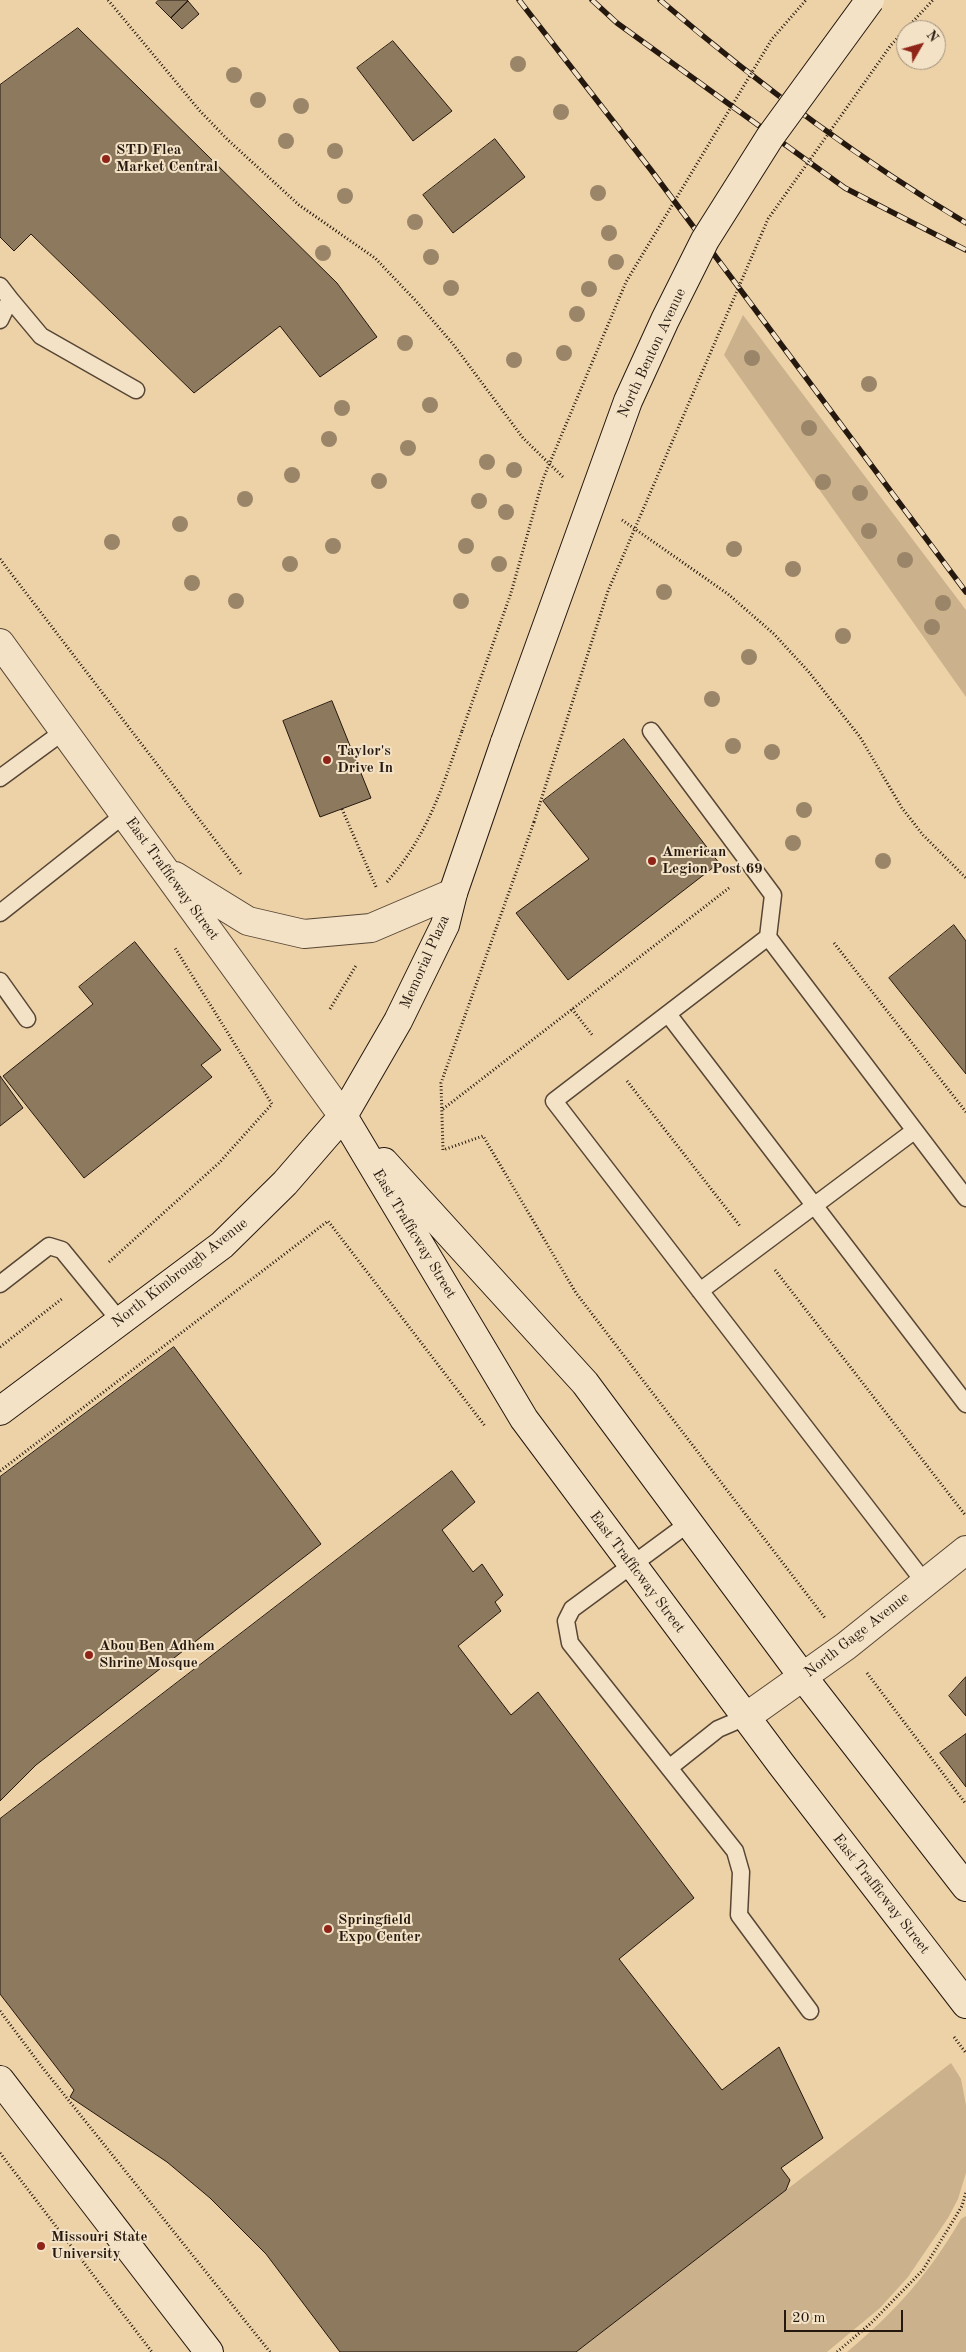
<!DOCTYPE html>
<html>
<head>
<meta charset="utf-8">
<style>
  body { margin:0 }
  #map { position:relative; width:966px; height:2352px; overflow:hidden; background:#edd2a7; font-family:"Old Standard TT",serif }
  canvas { display:block }
  .north { position:absolute; left:896px; top:20px; width:50px; height:50px; box-sizing:border-box; background:#f3e2c6; border:1px solid #a1917d; border-radius:50%; rotate:52deg; font-size:14px; font-weight:700; line-height:20px; text-align:center; color:#25180f }
  .north::after { content:''; display:block; margin:auto; width:18px; height:22px; background:#8f2418; clip-path:polygon(50% 0,100% 100%,50% 72%,0 100%) }
  .scale { position:absolute; left:784px; top:2310px; width:119px; height:22px; box-sizing:border-box; border:2px solid #25180f; border-top:0; padding-left:6px; font-size:15px; line-height:18px; white-space:nowrap; color:#25180f; -webkit-text-stroke:4px #f3e2c6; paint-order:stroke }
</style>
</head>
<body>
<div id="map">
<canvas width="966" height="2352"></canvas>
<div class="north">N</div>
<div class="scale">20 m</div>
</div>
<script>
const ctx = document.querySelector('canvas').getContext('2d');
ctx.lineJoin = 'round';
function fillPath(path, color) { ctx.fillStyle = color; ctx.fill(path, 'evenodd'); }
function stroke(path, color, width, dash) { ctx.strokeStyle = color; ctx.lineWidth = width; ctx.lineCap = dash ? 'butt' : 'round'; ctx.setLineDash(dash || []); ctx.stroke(path); }
function drawText(font, color, halo, rows, align = 'center') {
  ctx.font = font + ' "Old Standard TT",serif'; ctx.lineWidth = 4; ctx.setLineDash([]); ctx.textBaseline = 'middle'; ctx.strokeStyle = halo; ctx.fillStyle = color; for (const [text, x, y, turn = 0] of rows) {
    ctx.save(); ctx.translate(x, y); ctx.rotate((+turn || 0) * Math.PI / 180); ctx.textAlign = isNaN(turn) ? turn : align; if (halo) ctx.strokeText(text, 0, 0); ctx.fillText(text, 0, 0); ctx.restore();
  }
}
fillPath(new Path2D(`
  M743 315 966 610V697L724 355Z
  M951 2063 961 2079 966 2105V2173L958 2199 948 2218 908 2277 880 2308 827 2352H576Z
  M966 2216V2352H847C897 2310 928 2275 961 2219Z`), '#cbb28d');
const building = new Path2D(`
  M159 0H187L188 1 171 18 156 3Z
  M188 1 199 14 182 29 171 18Z
  M78 28 337 283 377 337 320 377 280 326 194 393 31 234 14 251 0 237V85Z
  M393 41 452 111 413 141 357 68Z
  M495 139 525 177 453 233 423 195Z
  M332 701 371 798 320 817 283 721Z
  M624 739 719 863 568 980 516 913 589 859 543 801Z
  M954 925 966 941V1074L889 978Z
  M135 942 221 1050 201 1065 212 1077 84 1178 3 1076 93 1004 79 987Z
  M0 1076 23 1108 0 1126Z
  M174 1347 321 1544 36 1765 0 1801V1477Z
  M452 1471 475 1502 442 1530 473 1572 482 1564 503 1595 495 1602 501 1611 458 1646 511 1715 538 1692 694 1898 619 1959 722 2090 779 2047 823 2138 781 2168 790 2180 786 2190 576 2352H340L266 2254 210 2198 167 2162 70 2097 74 2090 0 1994V1819Z
  M966 1677V1716L949 1696Z
  M966 1734V1787L940 1753Z`);
fillPath(building, '#8d795e');
stroke(building, '#25180f', 1);
const service = new Path2D(`
  M0 286 10 299 0 320
  M10 299 41 336 136 390
  M651 731 773 895 768 937
  M0 778 64 731
  M0 913 125 814
  M0 981 27 1019
  M668 1014 966 1404
  M0 1284 49 1246 62 1250 120 1321
  M700 1291 914 1131
  M689 1523 572 1609 566 1621 570 1643 735 1851 741 1872 739 1915 810 2011
  M925 1583 554 1101 768 937 966 1198
  M669 1768 718 1729 746 1717`);
const minor = new Path2D(`
  M746 1717 846 1646 966 1550`);
const tertiary = new Path2D(`
  M0 643 343 1116
  M175 876 248 921 304 934 371 928 453 893`);
const secondary = new Path2D(`
  M343 1116 524 1419 781 1764 966 2004
  M384 1162 585 1383 803 1677 966 1887
  M0 1411 222 1245 285 1183 343 1116 398 1021 445 925 453 893 505 742
  M0 2080 209 2352`);
stroke(service, '#574635', 19);
stroke(minor, '#574635', 30);
stroke(tertiary, '#574635', 30);
stroke(secondary, '#25180f', 30);
stroke(new Path2D(`
  M108 0 200 111 228 140 299 205 375 258 416 301 453 344 523 438 564 478
  M622 520 728 594 774 634 808 671 860 737 902 808 923 835 966 878
  M0 559 241 874
  M342 809 377 889
  M534 822 441 1083 443 1150 483 1136 576 1293 825 1618
  M387 882C428 835 442 788 462 731
  M834 943 966 1112
  M330 1009 357 964
  M572 1009 593 1036
  M627 1081 740 1226
  M443 1109 729 888
  M109 1262 219 1163 272 1104 175 948
  M775 1270 966 1516
  M0 1347 63 1298
  M0 1471 328 1221 485 1426
  M867 1673 966 1804
  M0 2011 42 2067 270 2352
  M954 2037 966 2053
  M0 2153 152 2352
  M837 2352 870 2324 923 2270 962 2206 966 2192`), '#25180f', 3, [1, 2.5]);
stroke(service, '#f3e2c6', 16);
stroke(minor, '#f3e2c6', 28);
stroke(tertiary, '#f3e2c6', 28);
stroke(secondary, '#f3e2c6', 28);
const rail = new Path2D(`
  M519 0 651 170 966 592
  M592 0 617 23 845 188 966 250
  M660 0C756 82 857 158 966 223`);
stroke(rail, '#25180f', 5.5);
stroke(rail, '#f3e2c6', 4, [11]);
const secondaryBridge = new Path2D(`
  M505 742 628 401 665 320 705 240 770 137 870 0`);
stroke(secondaryBridge, '#25180f', 30, []);
stroke(new Path2D(`
  M462 731 511 593 543 479 626 282 772 39 806 0
  M534 822 608 591 768 219 891 45 933 0`), '#25180f', 3, [1, 2.5]);
stroke(secondaryBridge, '#f3e2c6', 28);
ctx.fillStyle = '#9a8568';
for (const [x, y] of [
  [518,64],
  [234,75],
  [258,100],
  [301,106],
  [561,112],
  [286,141],
  [335,151],
  [598,193],
  [345,196],
  [415,222],
  [609,233],
  [323,253],
  [431,257],
  [616,262],
  [451,288],
  [589,289],
  [577,314],
  [405,343],
  [564,353],
  [752,358],
  [514,360],
  [869,384],
  [430,405],
  [342,408],
  [809,428],
  [329,439],
  [408,448],
  [487,462],
  [514,470],
  [292,475],
  [379,481],
  [823,482],
  [860,493],
  [245,499],
  [479,501],
  [506,512],
  [180,524],
  [869,531],
  [112,542],
  [333,546],
  [466,546],
  [734,549],
  [905,560],
  [290,564],
  [499,564],
  [793,569],
  [192,583],
  [664,592],
  [236,601],
  [461,601],
  [943,603],
  [932,627],
  [843,636],
  [749,657],
  [712,699],
  [733,746],
  [772,752],
  [804,810],
  [793,843],
  [883,861]
]) { ctx.beginPath(); ctx.arc(x, y, 8, 0, 2 * Math.PI); ctx.fill(); }
for (const [x, y, r, color] of [
  [106,159,5,"#8f2418"],
  [327,760,5,"#8f2418"],
  [652,861,5,"#8f2418"],
  [89,1655,5,"#8f2418"],
  [328,1929,5,"#8f2418"],
  [41,2246,5,"#8f2418"]
]) { const dot = new Path2D(); dot.arc(x, y, r, 0, 2 * Math.PI); ctx.fillStyle = color; ctx.fill(dot); stroke(dot, '#f3e2c6', 2); }
drawText('bold 15px', '#25180f', '#f3e2c6', [
  ["STD Flea",116,150],
  ["Market Central",116,167],
  ["Taylor's",337,751],
  ["Drive In",337,768],
  ["American",662,852],
  ["Legion Post 69",662,869],
  ["Abou Ben Adhem",99,1646],
  ["Shrine Mosque",99,1663],
  ["Springfield",338,1920],
  ["Expo Center",338,1937],
  ["Missouri State",51,2237],
  ["University",51,2254]
], 'left');
drawText('15px', '#25180f', '#f3e2c6', [
  ["North Benton Avenue",652,353,-65],
  ["East Trafficway Street",172,879,54],
  ["Memorial Plaza",425,962,-66],
  ["East Trafficway Street",414,1234,59],
  ["North Kimbrough Avenue",180,1273,-38],
  ["East Trafficway Street",637,1572,53],
  ["North Gage Avenue",857,1635,-38],
  ["East Trafficway Street",881,1894,52]
]);
</script>
</body>
</html>
